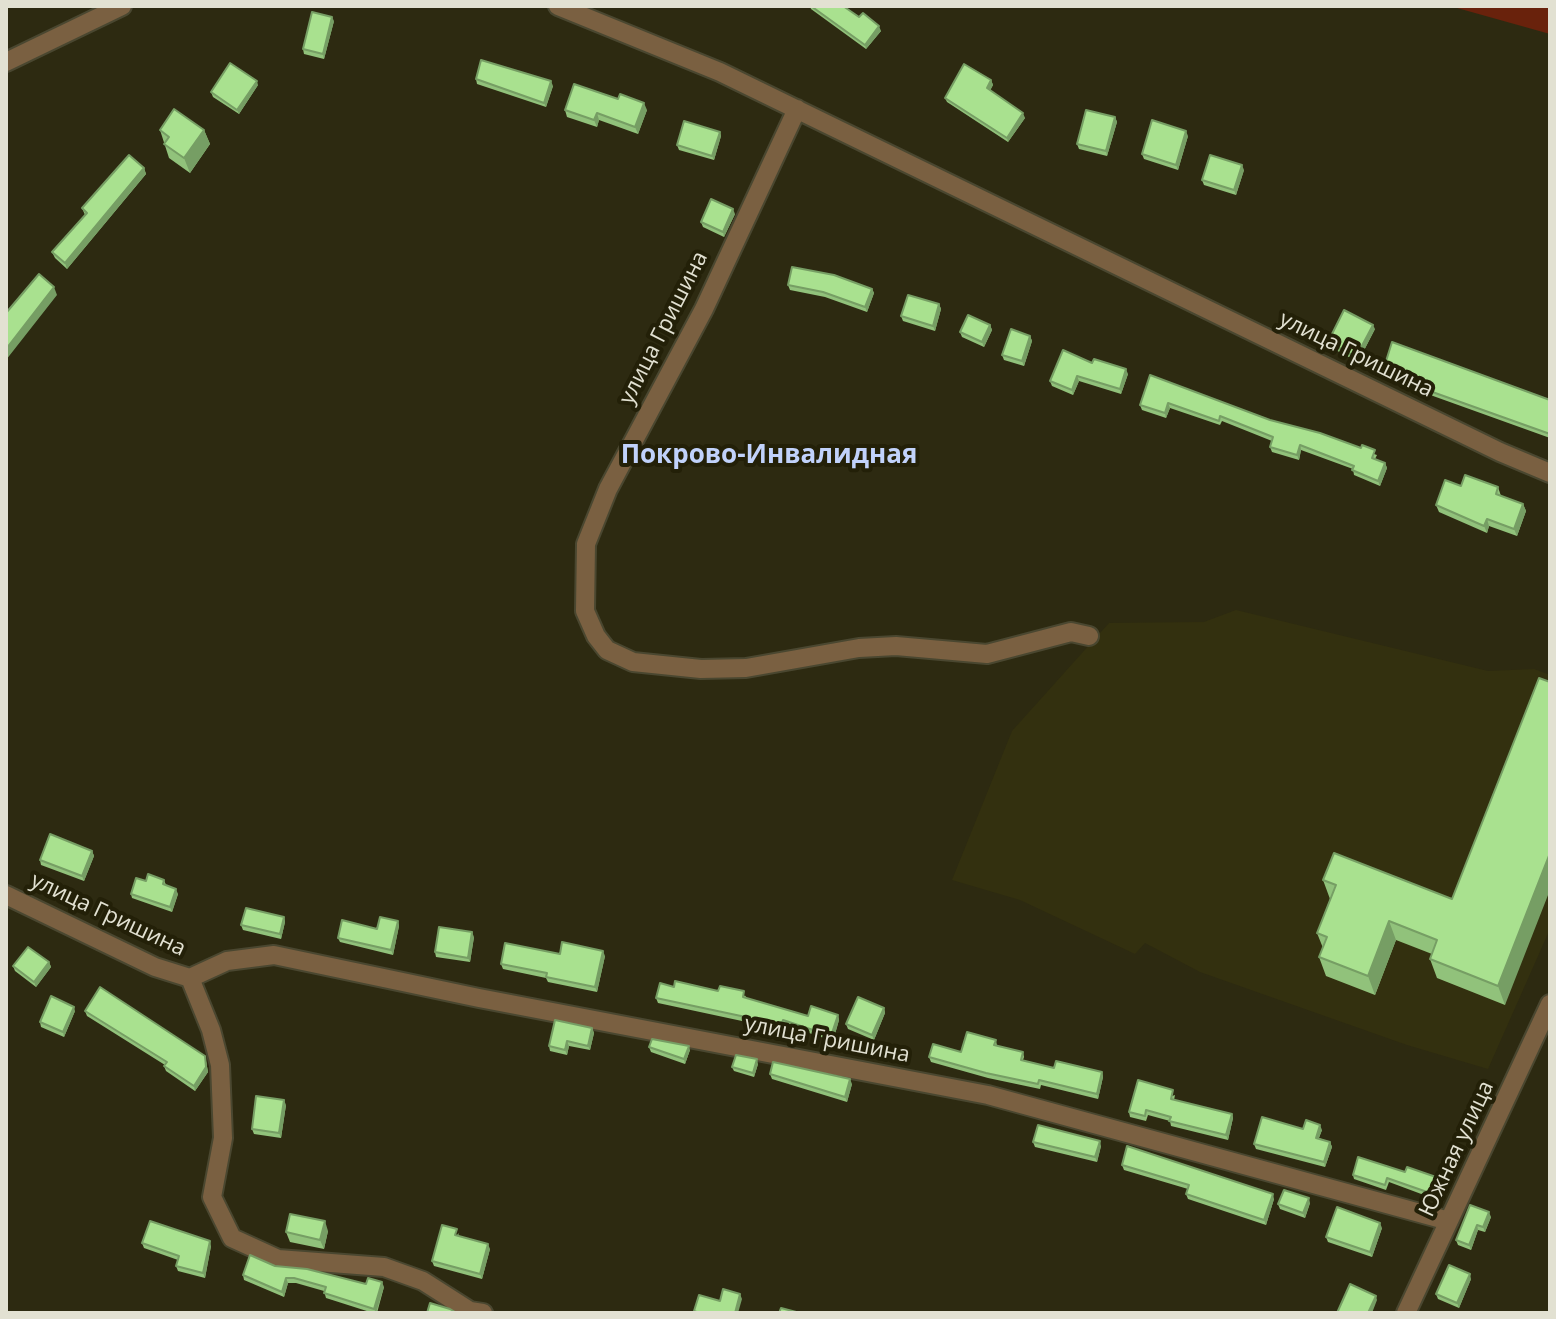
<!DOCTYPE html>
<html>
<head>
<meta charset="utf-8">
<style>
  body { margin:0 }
  #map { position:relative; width:1556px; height:1319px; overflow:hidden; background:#2d2a11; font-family:"Open Sans",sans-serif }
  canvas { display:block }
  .frame { position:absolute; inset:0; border:8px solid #e2e1d2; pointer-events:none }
</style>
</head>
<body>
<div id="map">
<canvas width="1556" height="1319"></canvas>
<div class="frame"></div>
</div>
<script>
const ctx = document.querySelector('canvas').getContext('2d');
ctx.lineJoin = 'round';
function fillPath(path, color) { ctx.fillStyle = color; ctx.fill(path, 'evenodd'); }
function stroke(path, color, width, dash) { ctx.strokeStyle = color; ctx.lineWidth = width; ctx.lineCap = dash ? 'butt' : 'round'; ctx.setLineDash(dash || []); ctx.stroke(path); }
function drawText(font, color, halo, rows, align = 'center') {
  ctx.font = font + ' "Open Sans",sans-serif'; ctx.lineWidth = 8; ctx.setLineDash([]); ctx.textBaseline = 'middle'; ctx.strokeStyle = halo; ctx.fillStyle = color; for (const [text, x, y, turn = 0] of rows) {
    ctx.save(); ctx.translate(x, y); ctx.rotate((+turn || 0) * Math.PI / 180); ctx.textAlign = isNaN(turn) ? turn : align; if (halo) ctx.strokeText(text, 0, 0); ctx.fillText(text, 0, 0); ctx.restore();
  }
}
fillPath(new Path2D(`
  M1236 610 1488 671 1534 669 1550 675V929L1488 1069 1407 1045 1200 972 1145 943 1135 954 1020 900 952 880 1012 731 1109 623 1204 622Z`), '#33300f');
fillPath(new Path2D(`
  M1450 6H1550V34Z`), '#69220c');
const street = new Path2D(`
  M558 6 720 72 1500 452 1550 473
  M6 62 122 6
  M797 109 704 309 608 489 586 544 585 611 596 636 607 650 633 662 701 669 746 668 859 648 896 646 987 654 1071 632 1089 636
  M6 895 155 967 190 978 227 961 274 955 479 998 988 1095 1449 1221
  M190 978 211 1030 220 1065 223 1138 212 1197 232 1238 278 1259 384 1267 423 1281 470 1311 483 1313
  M1406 1313 1550 1004`);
stroke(street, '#4a4730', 22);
stroke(street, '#7a6041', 18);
fillPath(new Path2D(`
  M810 6H843L881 31 866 49 811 9Z
  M334 21 324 59 304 54 303 49Z
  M476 79 553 86 546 107 477 84Z
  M991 80 993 85 990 90 1025 118 1008 142 947 102 945 98Z
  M258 85 239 114 213 97 211 92Z
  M565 110H647L638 134 599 120 597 127 567 117Z
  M1115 117 1117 122 1107 156 1079 149 1077 144Z
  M160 130H204L210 144 190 173 169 158Z
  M720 132 721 136 714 160 679 150 677 145Z
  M1188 136 1178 170 1144 159 1142 154Z
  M144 168 146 174 67 269 55 258 52 252 85 215 82 208Z
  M1244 170 1236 195 1204 185 1202 180Z
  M735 214 724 237 703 227 701 222Z
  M788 285 872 289 874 293 867 312 825 297 790 290Z
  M939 304 941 309 935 331 903 321 901 316Z
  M990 325 992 330 984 347 962 337 960 332Z
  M1375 329 1358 362 1330 347 1328 342Z
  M1030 336 1032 341 1024 366 1004 360 1002 355Z
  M1092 363 1128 374 1121 394 1079 381 1073 395 1052 386 1050 381Z
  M1382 374 1550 400V438L1383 378Z
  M1150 375 1270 420 1377 455 1375 459 1385 463 1387 468 1380 486 1354 475 1353 469 1301 450 1299 460 1272 452 1270 447 1272 441 1222 421 1220 425 1170 408 1166 418 1142 410 1140 405Z
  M1461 486 1498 487 1501 496 1523 504 1526 511 1517 536 1489 526 1487 533 1439 512 1436 505Z
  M1539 678 1505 1005 1437 978 1430 959 1432 954 1396 940 1375 995 1326 976 1319 957 1323 948 1317 933 1330 899 1323 880 1452 899Z
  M92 851 94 856 84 881 41 865 40 860Z
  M164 880 166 885 178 894 172 912 132 898 131 894 146 881Z
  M284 917 285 922 281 939 243 930 241 925Z
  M398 921 399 926 393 955 340 942 338 938 377 929Z
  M474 937 470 962 436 957 435 952Z
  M560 954 605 956 597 992 548 982 546 978 503 969 501 964Z
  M49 962 51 967 36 987 15 971 13 966Z
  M674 987 718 991 746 996 745 998 808 1016 838 1015 839 1020 833 1041 785 1025 782 1036 769 1033 767 1028 742 1021 658 1003 656 998Z
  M884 1008 885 1013 874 1040 848 1029 846 1024Z
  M75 1011 64 1037 41 1027 40 1022Z
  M85 1011 206 1061 208 1072 195 1091 166 1071 164 1066 165 1065 87 1016Z
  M592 1028 594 1033 590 1050 569 1046 567 1055 550 1051 549 1046Z
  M996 1040 997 1046 1023 1052 1024 1057 1023 1060 1054 1068 1102 1072 1103 1077 1098 1099 1041 1085 1040 1089 988 1078 931 1062 929 1057 961 1052Z
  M649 1047 690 1050 685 1064 651 1052Z
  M758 1064 754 1077 734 1071 732 1067Z
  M770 1074 852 1084 847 1102 772 1079Z
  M1175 1095 1174 1100 1232 1114 1233 1118 1228 1140 1171 1126 1170 1121 1148 1115 1146 1121 1130 1117 1129 1112Z
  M286 1105 281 1138 254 1134 252 1129Z
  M1303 1129 1322 1130 1319 1138 1330 1142 1332 1147 1325 1167 1256 1149 1254 1144Z
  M1033 1142 1101 1146 1097 1162 1035 1147Z
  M1122 1165 1274 1199 1266 1225 1188 1199 1186 1194 1188 1189 1124 1170Z
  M1405 1172 1436 1177 1438 1182 1432 1198 1389 1182 1386 1190 1354 1179 1353 1175Z
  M1310 1203 1305 1218 1280 1209 1278 1204Z
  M1470 1205 1491 1217 1485 1232 1478 1230 1471 1250 1458 1245 1456 1240Z
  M1382 1228 1372 1257 1328 1242 1326 1237Z
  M328 1231 324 1249 290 1242 286 1232Z
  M459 1233 458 1236 490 1249 482 1279 434 1266 432 1261Z
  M142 1243 211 1246 205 1278 178 1271 176 1266 178 1260 144 1248Z
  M275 1266 384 1287 377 1313H373L326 1298 324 1291 296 1283H288L284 1297 244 1280 243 1275Z
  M1471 1279 1459 1308 1438 1299 1436 1294Z`), '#91c27b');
fillPath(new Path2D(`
  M332 17 334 21 324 59 323 54Z
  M879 26 881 31 866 49 865 45Z
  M991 80 993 85 989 93 987 88Z
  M257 81 258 85 239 114 237 110Z
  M551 81 553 86 546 107 544 103Z
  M644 103 647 110 638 134 635 127Z
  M597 113 599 120 597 127 594 120Z
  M1023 113 1025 118 1008 142 1007 138Z
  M1115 117 1117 122 1107 156 1106 151Z
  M204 130 210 144 190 173 184 158Z
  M1186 131 1188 136 1178 170 1176 165Z
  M720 132 721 136 714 160 712 156Z
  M1242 165 1244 170 1236 195 1234 190Z
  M144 168 146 174 67 269 65 263Z
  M733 209 735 214 724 237 723 232Z
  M54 287 57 295 6 360V349Z
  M872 289 874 293 867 312 865 307Z
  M939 304 941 309 935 331 933 326Z
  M990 325 992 330 984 347 982 342Z
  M1373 325 1375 329 1358 362 1356 357Z
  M1030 336 1032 341 1024 366 1022 361Z
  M1126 369 1128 374 1121 394 1120 389Z
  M1077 376 1079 381 1073 395 1072 390Z
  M1168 403 1170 408 1166 418 1165 413Z
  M1300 445 1301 450 1299 460 1297 455Z
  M1385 463 1387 468 1380 486 1378 481Z
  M1523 504 1526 511 1517 536 1514 529Z
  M1487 519 1489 526 1487 533 1484 526Z
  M92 851 94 856 84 881 82 876Z
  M1550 853V890L1505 1005 1498 986Z
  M176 889 178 894 172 912 170 907Z
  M284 917 285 922 281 939 280 934Z
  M398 921 399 926 393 955 391 950Z
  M1389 921 1396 940 1375 995 1368 976Z
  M472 932 474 937 470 962 468 958Z
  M603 951 605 956 597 992 595 987Z
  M49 962 51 967 36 987 34 982Z
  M74 1007 75 1011 64 1037 63 1032Z
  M884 1008 885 1013 874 1040 872 1035Z
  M838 1015 839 1020 833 1041 831 1036Z
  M783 1020 785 1025 782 1036 780 1031Z
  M592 1028 594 1033 590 1050 588 1046Z
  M567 1041 569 1046 567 1055 565 1050Z
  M689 1046 690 1050 685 1064 684 1059Z
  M205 1056 208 1072 195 1091 194 1086Z
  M757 1059 758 1064 754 1077 753 1073Z
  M1102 1072 1103 1077 1098 1099 1097 1094Z
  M850 1079 852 1084 847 1102 845 1097Z
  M284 1100 286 1105 281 1138 279 1133Z
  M1232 1114 1233 1118 1228 1140 1226 1135Z
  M1320 1125 1322 1130 1317 1142 1316 1138Z
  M1100 1141 1101 1146 1097 1162 1095 1157Z
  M1330 1142 1332 1147 1325 1167 1324 1162Z
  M1436 1177 1438 1182 1432 1198 1430 1193Z
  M1273 1194 1274 1199 1266 1225 1264 1220Z
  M1309 1198 1310 1203 1305 1218 1303 1213Z
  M1489 1212 1491 1217 1485 1232 1483 1227Z
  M325 1221 328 1231 324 1249 320 1240Z
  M1380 1223 1382 1228 1372 1257 1370 1252Z
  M1477 1225 1478 1230 1471 1250 1469 1245Z
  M210 1241 211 1246 205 1278 203 1273Z
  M488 1244 490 1249 482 1279 480 1274Z
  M1470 1274 1471 1279 1459 1308 1457 1303Z
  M286 1278 288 1283 284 1297 282 1292Z
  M382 1282 384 1287 376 1313 374 1309Z
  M740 1294 742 1299 738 1313H735Z
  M1376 1296 1377 1300 1372 1313H1368Z`), '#769e64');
const building = new Path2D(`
  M811 6H843L859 17 863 13 879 26 865 45Z
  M312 12 332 17 323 54 303 49Z
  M481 60 551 81 544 103 476 79Z
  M230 63 257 81 237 110 211 92Z
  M964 64 991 80 987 88 1023 113 1007 138 945 98Z
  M574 84 618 99 620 94 644 103 635 127 597 113 594 120 565 110Z
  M174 109 204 130 184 158 164 144 169 137 160 130Z
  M1086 110 1115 117 1106 151 1077 144Z
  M1152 120 1186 131 1176 165 1142 154Z
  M684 121 720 132 712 156 677 145Z
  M129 155 144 168 65 263 52 252 87 213 82 208Z
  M1210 155 1242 165 1234 190 1202 180Z
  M711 199 733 209 723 232 701 222Z
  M792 267 834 275 872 289 865 307 823 292 788 285Z
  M39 274 54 287 6 349V313Z
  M908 295 939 304 933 326 901 316Z
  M1344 310 1373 325 1356 357 1328 342Z
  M968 315 990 325 982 342 960 332Z
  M1011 329 1030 336 1022 361 1002 355Z
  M1392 342 1550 400V434L1382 374Z
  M1063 350 1092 363 1094 359 1126 369 1120 389 1077 376 1072 390 1050 381Z
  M1150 375 1270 420 1320 433 1361 448 1362 445 1375 450 1372 458 1385 463 1378 481 1352 470 1354 466 1300 445 1297 455 1270 447 1273 437 1220 416 1219 421 1168 403 1165 413 1140 405Z
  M1465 475 1498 487 1496 494 1523 504 1514 529 1487 519 1484 526 1436 505 1445 480 1461 486Z
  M1539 678 1550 682V853L1498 986 1430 959 1437 940 1389 921 1368 976 1319 957 1327 937 1317 933 1336 885 1323 880 1334 853 1452 899Z
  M50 834 92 851 82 876 40 860Z
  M148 874 164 880 163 884 176 889 170 907 131 894 136 878 146 881Z
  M246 908 284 917 280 934 241 925Z
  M380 917 398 921 391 950 338 938 342 920 377 929Z
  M439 927 472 932 468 958 435 952Z
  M562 942 603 951 595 987 546 977 547 973 501 964 505 943 560 954Z
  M28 947 49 962 34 982 13 966Z
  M675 981 718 991 720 986 744 991 743 997 808 1016 811 1006 838 1015 831 1036 783 1020 780 1031 767 1028 769 1024 741 1016 656 998 660 983 674 987Z
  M100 987 205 1056 206 1067 194 1086 164 1066 167 1062 85 1011Z
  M51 996 74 1007 63 1032 40 1022Z
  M858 997 884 1008 872 1035 846 1024Z
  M555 1020 592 1028 588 1046 567 1041 565 1050 549 1046Z
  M967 1032 996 1040 994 1045 1023 1052 1021 1060 1054 1068 1056 1061 1102 1072 1097 1094 1039 1080 1038 1084 986 1073 929 1057 933 1044 961 1052Z
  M652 1039 689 1046 684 1059 649 1047Z
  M736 1055 757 1059 753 1073 732 1067Z
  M773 1062 850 1079 845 1097 770 1074Z
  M1138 1080 1173 1090 1171 1099 1232 1114 1226 1135 1169 1121 1171 1117 1146 1110 1145 1116 1129 1112Z
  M256 1096 284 1100 279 1133 252 1129Z
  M1262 1117 1303 1129 1306 1120 1320 1125 1316 1138 1330 1142 1324 1162 1254 1144Z
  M1038 1125 1100 1141 1095 1157 1033 1142Z
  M1127 1146 1273 1194 1264 1220 1186 1194 1189 1185 1122 1165Z
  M1358 1157 1405 1172 1407 1167 1436 1177 1430 1193 1387 1178 1385 1185 1353 1175Z
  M1284 1190 1309 1198 1303 1213 1278 1204Z
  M1470 1205 1489 1212 1483 1227 1477 1225 1469 1245 1456 1240Z
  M1337 1207 1380 1223 1370 1252 1326 1237Z
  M290 1214 325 1221 320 1240 286 1232Z
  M150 1221 210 1241 203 1273 176 1266 179 1256 142 1243Z
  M442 1225 457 1229 455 1235 488 1244 480 1274 432 1261Z
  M250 1255 275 1266 307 1269 366 1284 368 1278 382 1282 374 1309 324 1293 326 1287 294 1278H286L282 1292 243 1275Z
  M1449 1265 1470 1274 1457 1303 1436 1294Z
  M1350 1284 1376 1296 1368 1313H1337Z
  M723 1289 740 1294 735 1313H699L694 1311 699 1295 720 1301Z
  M430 1303 450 1309 455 1312 454 1313H427Z
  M781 1308 800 1313H779Z`);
fillPath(building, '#a9e18f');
stroke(building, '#769e64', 2);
drawText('22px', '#e2e1d2', '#232008', [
  ["улица Гришина",664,328,-63],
  ["улица Гришина",1356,355,26],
  ["улица Гришина",108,915,25],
  ["улица Гришина",827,1040,11],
  ["Южная улица",1457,1149,-65]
]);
drawText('bold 26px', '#c1d2fb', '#232008', [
  ["Покрово-Инвалидная",769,456]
]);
</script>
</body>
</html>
